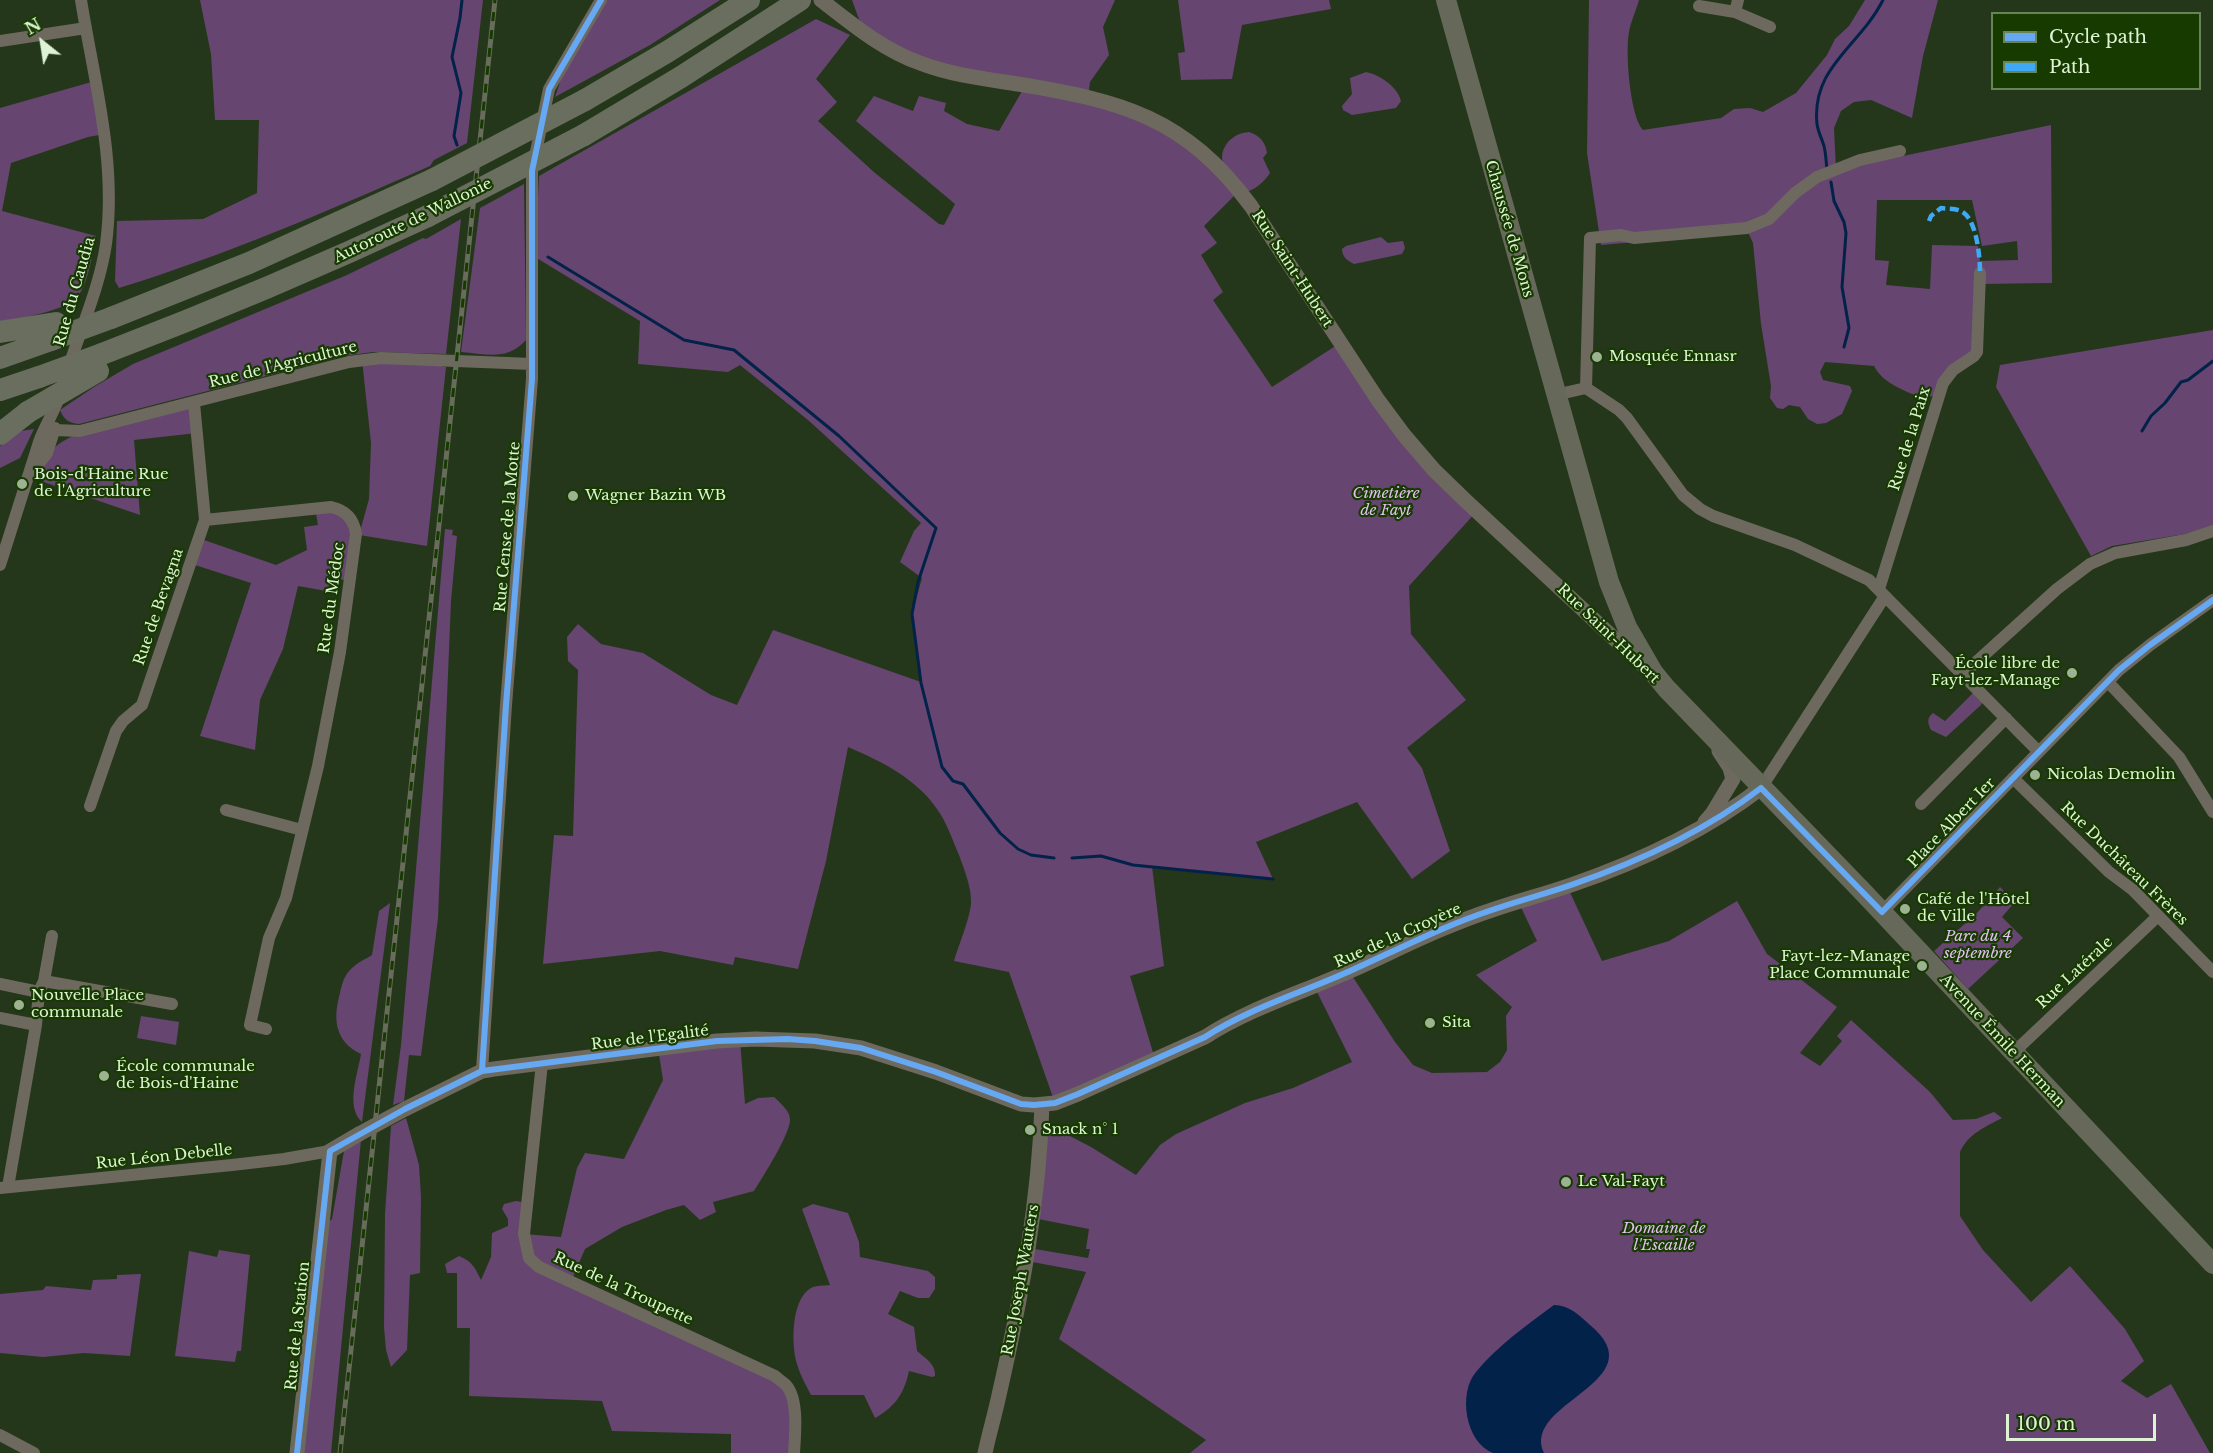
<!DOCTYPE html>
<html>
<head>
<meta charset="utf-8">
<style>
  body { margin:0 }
  #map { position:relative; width:2213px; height:1453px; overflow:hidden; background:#25371a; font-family:"Libre Baskerville",serif }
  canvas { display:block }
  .legend { position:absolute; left:1991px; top:12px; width:210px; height:78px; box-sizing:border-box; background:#173a01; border:2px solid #668455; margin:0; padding:8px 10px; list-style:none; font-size:18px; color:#ddf3d4 }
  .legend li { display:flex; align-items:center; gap:12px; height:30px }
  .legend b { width:30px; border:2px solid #668455 }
  .north { position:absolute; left:12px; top:12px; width:60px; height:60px; -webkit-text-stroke:4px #173a01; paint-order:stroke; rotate:330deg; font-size:16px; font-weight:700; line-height:24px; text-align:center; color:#ddf3d4 }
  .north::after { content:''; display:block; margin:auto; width:21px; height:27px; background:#ddf3d4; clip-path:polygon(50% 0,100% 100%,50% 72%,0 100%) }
  .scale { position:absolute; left:2006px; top:1414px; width:150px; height:27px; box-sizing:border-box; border:3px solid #ddf3d4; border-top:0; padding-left:8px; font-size:18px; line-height:21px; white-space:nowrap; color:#ddf3d4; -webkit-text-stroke:4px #173a01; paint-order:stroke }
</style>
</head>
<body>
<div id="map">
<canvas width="2213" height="1453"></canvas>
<ul class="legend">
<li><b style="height:8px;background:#66a8f1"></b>Cycle path</li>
<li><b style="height:8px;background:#3fa9f5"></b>Path</li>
</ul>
<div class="north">N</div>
<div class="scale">100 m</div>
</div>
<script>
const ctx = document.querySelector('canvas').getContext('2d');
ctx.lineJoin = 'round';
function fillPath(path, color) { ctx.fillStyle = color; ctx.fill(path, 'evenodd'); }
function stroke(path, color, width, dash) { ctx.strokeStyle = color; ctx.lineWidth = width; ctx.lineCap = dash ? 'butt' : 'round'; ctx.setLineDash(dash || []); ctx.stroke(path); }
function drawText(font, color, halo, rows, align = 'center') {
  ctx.font = font + ' "Libre Baskerville",serif'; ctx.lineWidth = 4.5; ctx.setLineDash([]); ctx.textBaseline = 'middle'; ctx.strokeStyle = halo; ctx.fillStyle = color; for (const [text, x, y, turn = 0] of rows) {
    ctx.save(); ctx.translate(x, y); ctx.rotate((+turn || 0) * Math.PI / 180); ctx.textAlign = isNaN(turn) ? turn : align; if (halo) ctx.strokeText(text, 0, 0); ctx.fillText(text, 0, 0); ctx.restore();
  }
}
fillPath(new Path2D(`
  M200 0H483L467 143 434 160 430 166C328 211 226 255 119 288L115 281 117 221 203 219 257 193 259 120H215L211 54Z
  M604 0H720L650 45 555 97 572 47Z
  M852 0H1115L1103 27 1109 55 1090 82 1088 98 1148 116 1239 191 1204 226 1217 243 1201 255 1223 292 1213 300 1272 387 1340 343 1391 419 1477 511 1409 586 1411 634 1466 700 1407 748 1422 768 1450 851 1412 879 1357 802 1256 842 1273 879 1152 866 1164 966 1130 976 1155 1059 1055 1103 1009 972 954 961C959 944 969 921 971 904 972 888 964 869 959 855 952 839 947 823 937 809 917 779 881 761 848 747L826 861 798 969 735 957 733 965 660 951 543 964 554 835 573 836 578 670 568 661 567 637 578 624 601 644 643 653 711 695 737 705 773 630 921 682 912 614 922 578 900 562 914 531 921 523 808 420 740 365 728 372 638 364 640 321 535 257 539 176 816 19 850 35 816 79 837 102 818 121 875 173 939 224 944 225 955 204 856 121 874 96 913 111 919 96 946 103 944 111 967 124 999 131 1025 86 944 71 864 33Z
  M1178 0H1329L1331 9 1242 25 1232 79 1181 80 1178 53 1185 52Z
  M1589 0H1639C1636 11 1631 21 1629 32 1625 51 1630 117 1643 130L1721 118 1734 109 1750 108 1763 112 1796 93 1827 55 1835 39 1849 26 1865 0H1938L1923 56 1912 118 1871 100 1854 102 1841 111 1834 128 1836 170 2051 125 2052 283 1980 284 1978 345 1935 395 1924 399C1906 391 1883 384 1874 366L1825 362 1820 372 1823 380 1850 386 1852 391 1842 414 1826 423 1817 424 1808 419 1800 407 1789 405 1783 409 1777 408 1770 398 1771 386 1761 324 1753 243 1748 232 1601 245 1587 153ZM1877 200H1972L1982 246 2017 241 2018 260 1980 261 1978 246 1932 245 1930 289 1886 285 1889 261 1875 260Z
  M1366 72C1380 75 1398 87 1401 101L1396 108 1352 115 1343 110 1342 106 1352 94 1350 78Z
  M95 81 105 134 88 137 11 163 2 211 96 236C92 256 89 278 79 295 71 310 17 319 0 322V108Z
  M1249 132C1260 136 1265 141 1267 153L1263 158 1270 173C1265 181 1255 190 1246 192 1232 177 1212 162 1228 142 1235 135 1240 133 1249 132Z
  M524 184 526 340C507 361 487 354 461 352L480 208Z
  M461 219 446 354 373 352 344 356 79 424C69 423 64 420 60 410L94 387 133 364 347 275 423 238 426 239Z
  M1381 237 1388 243 1403 241 1405 248 1402 254 1354 264C1348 261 1342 257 1342 249L1346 246Z
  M2213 330V525L2185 534 2112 546 2091 556 1996 387 2000 365Z
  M362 360H406L446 367 427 546 359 535 369 499 371 443Z
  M194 403 197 433 134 440 140 515 29 477C44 458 52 445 75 435Z
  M34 429 20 458 0 468V446L21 431Z
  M331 507 353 524 349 581 334 578 332 592 298 586 283 649 260 700 255 750 200 736 251 583 195 565 204 540 276 565 307 550 304 527 318 525 315 508Z
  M445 529 453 530 452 535 457 536 451 601 438 918 421 1056 409 1055 404 1101 393 1105 401 1045Z
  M1973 693 1983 701 1981 705 1946 737 1931 730C1928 724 1926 718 1933 713L1945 721Z
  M1567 886 1602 961 1669 941 1737 901 1767 954 1837 1007 1800 1053 1820 1066 1842 1041 1837 1036 1851 1020 1930 1092 1953 1120 1976 1119 1994 1112 2002 1118C1985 1127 1968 1134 1960 1152V1216L1983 1250 2031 1302 2070 1266 2125 1329 2144 1361 2121 1381 2147 1398 2171 1384 2210 1453H1190L1206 1440 1059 1339 1086 1272 1027 1261 1029 1248 1088 1258 1090 1249H1086L1089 1229 1033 1218 1041 1121 1091 1147 1136 1175 1160 1145 1176 1134 1245 1103 1293 1088 1352 1062 1314 986 1349 971 1395 1042 1413 1065 1432 1073 1487 1072 1500 1062 1507 1050 1506 1016 1512 1007 1476 975 1537 941 1518 901Z
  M2000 887 2015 902 2002 917 2023 938 1968 989 1934 951 1977 913Z
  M390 903 362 1122C345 1107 358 1073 361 1054 334 1041 333 1018 340 993 342 983 345 974 352 968 358 962 366 959 372 955L379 911Z
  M141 1016 179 1022 176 1045 137 1038Z
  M740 1040 745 1104 758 1098 774 1097C780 1103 790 1111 790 1119 791 1133 762 1178 754 1191L713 1202 716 1212 700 1220 684 1205 666 1210 622 1227 585 1249 573 1277 787 1386 794 1453H731V1434L612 1431 602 1401 469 1396 470 1328H457V1273H447L445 1264 459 1256C473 1262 475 1268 481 1280L491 1257 492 1233 508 1226V1219L502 1209 504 1204 516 1201 527 1203 524 1234 561 1237 577 1168 585 1153 624 1159 663 1080 658 1048Z
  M406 1118 419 1165 421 1197 420 1273 410 1275 407 1350 391 1367 386 1350 384 1327 385 1214 391 1126Z
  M361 1140 331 1453H297L320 1230 332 1219 344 1151Z
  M813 1204 848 1213 859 1242 860 1257 928 1271 935 1277V1289L929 1298H918L900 1291 888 1314 914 1327 917 1351C925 1358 936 1364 935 1376L932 1377 909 1371C904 1394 895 1407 875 1418L864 1395H811C806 1385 800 1375 797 1364 791 1345 791 1299 811 1288 816 1285 824 1286 830 1285L802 1209Z
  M219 1250 250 1255 241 1351H237L235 1362 175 1356 189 1251 217 1257Z
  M141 1274 130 1356 84 1353 43 1357 0 1353V1294L43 1290 46 1286 91 1290 93 1280 117 1279V1275Z`), '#664571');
fillPath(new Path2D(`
  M1554 1305C1569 1305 1579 1315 1590 1325 1658 1382 1520 1402 1544 1453 1534 1453 1501 1453 1493 1453 1465 1442 1458 1393 1476 1372 1497 1346 1527 1325 1554 1305Z`), '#032249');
stroke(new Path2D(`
  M457 145 454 136 461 93 452 57 460 18 462 0
  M1827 169C1826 162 1826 154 1824 146 1822 139 1818 132 1817 124 1811 67 1860 46 1883 0
  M1831 182 1834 201 1844 222 1846 233 1842 287 1849 328 1844 347
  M548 257 684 340 734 350 839 436 936 528 918 582 912 614 921 683 942 767 953 781 963 784 1000 833 1018 849 1031 855 1054 858
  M2142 431 2151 416 2165 403 2181 382 2188 380 2213 361
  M1072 858 1101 856 1133 865 1273 879`), '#032249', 3);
stroke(new Path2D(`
  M1699 6 1735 12 1738 0
  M1735 12 1770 27
  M0 41 86 28
  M69 366C82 326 100 285 106 244 117 161 94 81 81 0
  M1586 388 1590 238 1621 235 1634 238 1747 228 1769 219 1795 193 1817 177 1860 160 1900 151
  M1555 395 1586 388 1619 410 1627 418 1683 495 1700 509 1713 516 1795 545 1869 580 2038 751
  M40 441 54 430 80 431 349 362 381 358 532 364
  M33 471 47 453 55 428
  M205 520 331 507C345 510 354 519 356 534L340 652 318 766 286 898 269 938 250 1025 266 1029
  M0 565 39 442C45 425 55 411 60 394
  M1879 589 1943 383 1953 370 1974 356 1977 352 1980 273
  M1963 674 2057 589 2090 564 2115 553 2186 540 2213 531
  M2108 682 2179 757 2213 812
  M2013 778 2109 872 2133 890 2213 972
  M1761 788 1885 596
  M1921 804 2006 718
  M90 806 116 731 123 721 142 705 205 520 194 403
  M226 810 302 830
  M1882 912 2119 670 2150 645 2213 600
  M44 981 172 1004
  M0 984 39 992
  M0 1018 36 1025
  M2013 1053 2158 916
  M542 1063 524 1234 529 1258 539 1267 775 1376C778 1379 783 1382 786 1385 799 1399 795 1435 794 1453
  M482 1071 506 705 532 379V171L549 89 601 0
  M8 1187 36 1025 39 992 44 981 52 936
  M0 1188 232 1165 284 1159 330 1151
  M0 1435 34 1453`), '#6e695e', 12);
stroke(new Path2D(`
  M821 0C852 24 883 50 920 63 951 75 985 79 1018 84 1122 101 1185 117 1251 206L1378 400 1404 435 1434 470 1466 501 1647 669
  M1705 822 1712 814 1733 779 1730 768 1719 751
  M405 1109 482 1071 494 1069 717 1041 755 1039 815 1041 861 1048 936 1072 1021 1104 1034 1105 1055 1103 1078 1094 1205 1037C1250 1008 1301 993 1350 971 1397 950 1443 926 1492 910 1518 901 1545 894 1571 885 1638 862 1704 832 1761 788
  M297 1453 330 1151 359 1134
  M985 1453C989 1434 995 1414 999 1395 1021 1299 1039 1203 1042 1105`), '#6e695e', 15);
stroke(new Path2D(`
  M1446 0 1609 582 1627 627 1653 672 1666 688 1864 893 2213 1264`), '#66695a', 20);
stroke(new Path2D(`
  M585 100 667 52 749 0
  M584 135 681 77 800 0
  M111 318 249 263 432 180
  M0 332 56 323
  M102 354C212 312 321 266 428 216
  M0 358 51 340
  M0 390 39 377
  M0 434 28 412`), '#696e5e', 22);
const rail = new Path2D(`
  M340 1453 495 0`);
stroke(rail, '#676c5b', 5);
stroke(rail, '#173a01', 3, [9]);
stroke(new Path2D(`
  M359 1134 405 1109`), '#6e695e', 15);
stroke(new Path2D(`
  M432 180 585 100
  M428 216 584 135
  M51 340 111 318
  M39 377 102 354
  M28 412 98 371`), '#696e5e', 22);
stroke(new Path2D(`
  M1929 221 1931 216 1941 208C1949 209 1958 208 1964 213 1977 223 1980 257 1980 273`), '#3fa9f5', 4.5, [9, 4.5]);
stroke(new Path2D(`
  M482 1071 506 705 532 379V171L549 89 601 0
  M297 1453 330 1151 405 1109 482 1071 717 1041 788 1039 815 1041 861 1048 936 1072 1021 1104 1034 1105 1055 1103 1078 1094 1205 1037C1250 1008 1301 993 1350 971 1397 950 1443 926 1492 910 1518 901 1545 894 1571 885 1638 862 1704 832 1761 788L1882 912 2119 670 2150 645 2213 600`), '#66a8f1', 6);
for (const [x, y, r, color] of [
  [1597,357,6,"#9db193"],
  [22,484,6,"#9db193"],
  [573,496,6,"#9db193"],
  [2072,673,6,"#9db193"],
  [2035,775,6,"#9db193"],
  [1905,909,6,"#9db193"],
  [1922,966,6,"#9db193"],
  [19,1005,6,"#9db193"],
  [1430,1023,6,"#9db193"],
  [104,1076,6,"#9db193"],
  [1030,1130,6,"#9db193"],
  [1566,1182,6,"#9db193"]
]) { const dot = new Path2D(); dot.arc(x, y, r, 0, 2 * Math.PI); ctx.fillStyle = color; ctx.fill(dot); stroke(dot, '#173a01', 2); }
drawText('15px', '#ddf3d4', '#173a01', [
  ["Autoroute de Wallonie",413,221,-26],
  ["Chaussée de Mons",1509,229,74],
  ["Rue Saint-Hubert",1292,269,57],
  ["Rue du Caudia",75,292,-74],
  ["Rue de l'Agriculture",283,365,-14],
  ["Rue de la Paix",1910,439,-73],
  ["Rue Cense de la Motte",508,527,-85],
  ["Rue du Médoc",332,598,-82],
  ["Rue de Bevagna",159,607,-71],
  ["Rue Saint-Hubert",1608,634,44],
  ["Place Albert Ier",1952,823,-46],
  ["Rue Duchâteau Frères",2124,864,44],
  ["Rue de la Croyère",1398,936,-24],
  ["Rue Latérale",2075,973,-43],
  ["Rue de l'Egalité",650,1038,-7],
  ["Avenue Émile Herman",2002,1041,47],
  ["Rue Léon Debelle",164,1157,-6],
  ["Rue Joseph Wauters",1021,1280,-80],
  ["Rue de la Troupette",623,1289,25],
  ["Rue de la Station",298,1326,-84]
]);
drawText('15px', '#ddf3d4', '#173a01', [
  ["Mosquée Ennasr",1609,357],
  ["Bois-d'Haine Rue",34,475],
  ["de l'Agriculture",34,492],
  ["Wagner Bazin WB",585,496],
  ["École libre de",2060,664,"right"],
  ["Fayt-lez-Manage",2060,681,"right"],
  ["Nicolas Demolin",2047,775],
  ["Café de l'Hôtel",1917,900],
  ["de Ville",1917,917],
  ["Fayt-lez-Manage",1910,957,"right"],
  ["Place Communale",1910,974,"right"],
  ["Nouvelle Place",31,996],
  ["communale",31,1013],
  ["Sita",1442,1023],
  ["École communale",116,1067],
  ["de Bois-d'Haine",116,1084],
  ["Snack n° 1",1042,1130],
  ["Le Val-Fayt",1578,1182]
], 'left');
drawText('italic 15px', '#e2c0f0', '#173a01', [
  ["Cimetière",1386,494],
  ["de Fayt",1386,511],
  ["Parc du 4",1978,937],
  ["septembre",1978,954],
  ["Domaine de",1664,1229],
  ["l'Escaille",1664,1246]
]);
</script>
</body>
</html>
